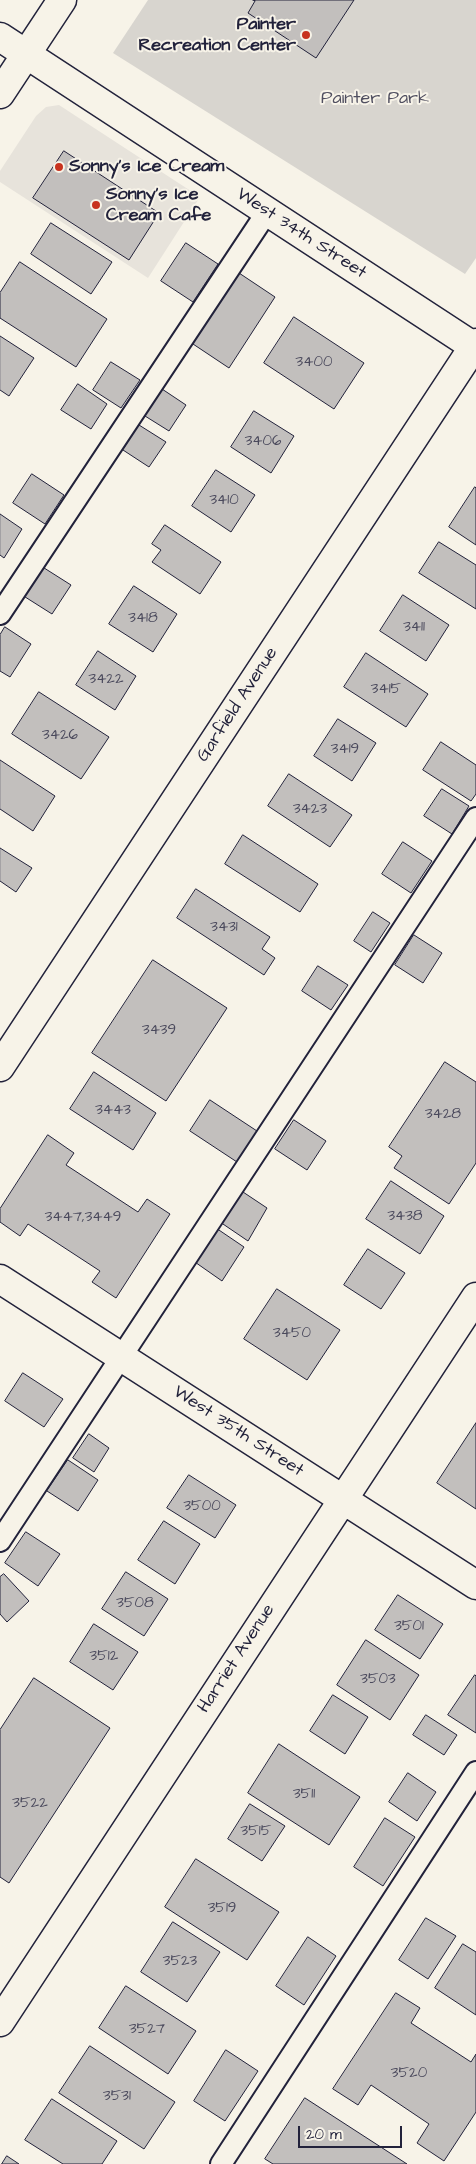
<!DOCTYPE html>
<html>
<head>
<meta charset="utf-8">
<style>
  body { margin:0 }
  #map { position:relative; width:476px; height:2164px; overflow:hidden; background:#f7f3e8; font-family:"Architects Daughter",sans-serif }
  canvas { display:block }
  .scale { position:absolute; left:298px; top:2126px; width:104px; height:22px; box-sizing:border-box; border:2px solid #22223b; border-top:0; padding-left:6px; font-size:15px; line-height:18px; white-space:nowrap; color:#22223b; -webkit-text-stroke:4px #f7f3e8; paint-order:stroke }
</style>
</head>
<body>
<div id="map">
<canvas width="476" height="2164"></canvas>
<div class="scale">20 m</div>
</div>
<script>
const ctx = document.querySelector('canvas').getContext('2d');
ctx.lineJoin = 'round';
function fillPath(path, color) { ctx.fillStyle = color; ctx.fill(path, 'evenodd'); }
function stroke(path, color, width, dash) { ctx.strokeStyle = color; ctx.lineWidth = width; ctx.lineCap = dash ? 'butt' : 'round'; ctx.setLineDash(dash || []); ctx.stroke(path); }
function drawText(font, color, halo, rows, align = 'center') {
  ctx.font = font + ' "Architects Daughter",sans-serif'; ctx.lineWidth = 4; ctx.setLineDash([]); ctx.textBaseline = 'middle'; ctx.strokeStyle = halo; ctx.fillStyle = color; for (const [text, x, y, turn = 0] of rows) {
    ctx.save(); ctx.translate(x, y); ctx.rotate((+turn || 0) * Math.PI / 180); ctx.textAlign = isNaN(turn) ? turn : align; if (halo) ctx.strokeText(text, 0, 0); ctx.fillText(text, 0, 0); ctx.restore();
  }
}
fillPath(new Path2D(`
  M59 105 200 197 148 278 0 182V171L36 116 46 107Z`), '#e7e3db');
fillPath(new Path2D(`
  M148 0H476V258L465 274 113 53Z`), '#d8d5cf');
const building = new Path2D(`
  M253 0H354L316 58 248 13 255 1Z
  M64 151 159 213 129 260 33 198Z
  M51 223 112 262 91 294 31 254Z
  M186 243 218 264 193 302 161 281Z
  M20 262 107 319 76 367 0 318V293Z
  M239 273 275 297 229 368 193 344Z
  M294 317 364 363 334 409 264 363Z
  M0 336 34 358 9 396 0 390Z
  M111 362 140 380 121 408 93 390Z
  M78 384 107 404 91 429 61 410Z
  M162 389 186 405 169 431 145 416Z
  M254 411 294 436 271 473 231 447Z
  M139 425 166 442 149 467 123 450Z
  M216 470 255 495 231 532 192 506Z
  M32 474 64 495 45 524 13 503Z
  M475 487 476 488V545L449 527Z
  M0 514 22 529 4 558 0 555Z
  M165 525 221 562 200 594 152 562 161 550 152 544Z
  M439 542 476 565V609L419 573Z
  M41 566 71 585 52 614 22 595Z
  M134 586 177 614 153 652 109 624Z
  M403 595 449 625 426 661 380 631Z
  M5 627 31 644 10 677 0 671V635Z
  M98 651 136 676 115 710 76 685Z
  M366 653 428 694 406 727 344 687Z
  M39 692 109 737 81 779 12 734Z
  M338 719 376 743 352 781 314 756Z
  M441 742 476 765V794L471 801 423 770Z
  M0 760 55 796 33 831 0 809Z
  M289 774 352 815 330 847 268 806Z
  M442 789 469 806 452 834 424 816Z
  M243 835 318 884 300 912 225 864Z
  M403 842 432 861 411 893 382 874Z
  M0 848 32 868 16 892 0 881Z
  M196 889 270 937 262 949 275 958 264 975 177 918Z
  M373 912 390 923 371 952 354 941Z
  M414 935 442 953 423 983 395 965Z
  M153 960 227 1008 166 1101 92 1053Z
  M318 966 348 985 331 1010 302 991Z
  M445 1062 476 1082V1163L449 1204 394 1168 402 1156 389 1147Z
  M94 1072 156 1113 133 1150 70 1109Z
  M210 1100 257 1131 237 1162 190 1131Z
  M294 1120 326 1141 307 1170 275 1149Z
  M48 1135 74 1153 66 1165 138 1212 147 1199 170 1214 116 1298 92 1282 100 1271 28 1224 20 1236 0 1222V1209Z
  M391 1181 444 1216 420 1254 366 1219Z
  M240 1190 267 1208 248 1241 220 1222Z
  M213 1226 244 1247 222 1281 192 1260Z
  M368 1249 405 1273 381 1309 344 1285Z
  M277 1289 340 1330 307 1380 244 1339Z
  M23 1373 63 1399 44 1427 5 1401Z
  M476 1423V1509L437 1483Z
  M89 1434 109 1448 94 1472 73 1458Z
  M68 1460 98 1480 78 1511 47 1491Z
  M189 1475 236 1505 215 1538 167 1508Z
  M164 1521 200 1544 175 1584 138 1560Z
  M26 1532 60 1554 38 1586 5 1563Z
  M126 1572 168 1599 144 1636 102 1609Z
  M4 1574 29 1601 7 1622 0 1614V1577Z
  M398 1595 443 1624 420 1659 375 1630Z
  M94 1624 138 1652 113 1690 70 1662Z
  M366 1640 419 1675 390 1720 337 1685Z
  M475 1675 476 1676V1733L448 1715Z
  M34 1678 110 1728 9 1883 0 1877V1730Z
  M333 1695 368 1717 345 1754 310 1731Z
  M426 1715 457 1735 444 1755 413 1735Z
  M279 1744 360 1797 329 1845 248 1793Z
  M408 1773 436 1792 417 1821 389 1802Z
  M250 1804 285 1826 262 1861 228 1839Z
  M385 1818 415 1837 383 1886 354 1867Z
  M196 1859 279 1912 247 1960 165 1907Z
  M426 1918 456 1936 428 1979 399 1960Z
  M173 1922 220 1952 187 2002 141 1972Z
  M308 1937 336 1956 304 2005 276 1986Z
  M463 1944 476 1952V2015L435 1988Z
  M126 1986 196 2031 168 2074 99 2028Z
  M396 1993 420 2008 411 2023 471 2062 476 2054V2112L444 2161 417 2143 429 2124 371 2085 358 2105 333 2089Z
  M90 2046 175 2102 144 2149 59 2093Z
  M226 2050 258 2071 225 2121 194 2101Z
  M305 2098 407 2164H273L265 2159Z
  M52 2099 117 2141 102 2164H63L25 2140Z
  M7 2156 19 2164H2Z`);
fillPath(building, '#c2bfbd');
stroke(building, '#22223b', 1);
const service = new Path2D(`
  M0 614 267 212
  M0 1541 476 818
  M221 2164 476 1772`);
const minor = new Path2D(`
  M0 37 476 348
  M0 1067 476 343
  M0 1279 476 1585
  M0 2022 476 1297`);
const secondary = new Path2D(`
  M0 94 62 0`);
stroke(service, '#22223b', 24);
stroke(minor, '#22223b', 31);
stroke(secondary, '#22223b', 31);
stroke(service, '#f7f3e8', 20);
stroke(minor, '#f7f3e8', 28);
stroke(secondary, '#f7f3e8', 28);
for (const [x, y, r, color] of [
  [306,35,5,"#c8321e"],
  [59,167,5,"#c8321e"],
  [96,205,5,"#c8321e"]
]) { const dot = new Path2D(); dot.arc(x, y, r, 0, 2 * Math.PI); ctx.fillStyle = color; ctx.fill(dot); stroke(dot, '#f7f3e8', 2); }
drawText('15px', '#4a495c', null, [
  ["3400",314,363],
  ["3406",263,442],
  ["3410",224,501],
  ["3418",143,619],
  ["3411",414,628],
  ["3422",106,680],
  ["3415",386,690],
  ["3426",60,736],
  ["3419",345,750],
  ["3423",310,810],
  ["3431",224,928],
  ["3439",159,1031],
  ["3443",113,1111],
  ["3428",443,1115],
  ["3438",405,1217],
  ["3447,3449",83,1218],
  ["3450",292,1334],
  ["3500",202,1507],
  ["3508",135,1604],
  ["3501",409,1627],
  ["3512",104,1657],
  ["3503",378,1680],
  ["3511",304,1795],
  ["3522",30,1804],
  ["3515",256,1832],
  ["3519",222,1909],
  ["3523",180,1962],
  ["3527",147,2030],
  ["3520",409,2074],
  ["3531",117,2097]
]);
drawText('bold 18px', '#22223b', '#f7f3e8', [
  ["Painter",296,25,"right"],
  ["Recreation Center",296,46,"right"],
  ["Sonny's Ice Cream",69,167],
  ["Sonny's Ice",106,195],
  ["Cream Cafe",106,216]
], 'left');
drawText('18px', '#504f60', '#f7f3e8', [
  ["Painter Park",375,99]
]);
drawText('18px', '#22223b', '#f7f3e8', [
  ["West 34th Street",301,234,33],
  ["Garfield Avenue",238,705,-57],
  ["West 35th Street",238,1432,33],
  ["Harriet Avenue",237,1659,-57]
]);
</script>
</body>
</html>
